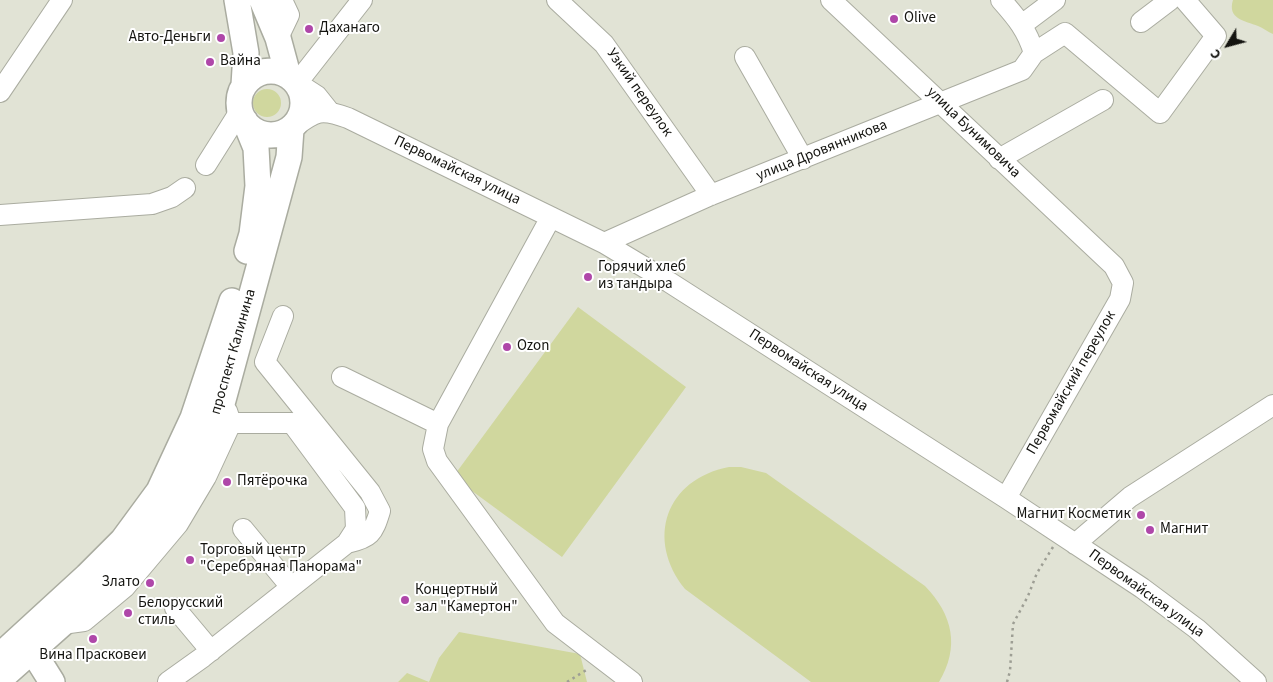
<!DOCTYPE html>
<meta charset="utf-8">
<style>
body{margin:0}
#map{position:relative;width:1273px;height:682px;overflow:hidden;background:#e1e3d5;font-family:"Source Sans 3",sans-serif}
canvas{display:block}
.north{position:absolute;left:1203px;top:20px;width:50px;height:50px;-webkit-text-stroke:4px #fff;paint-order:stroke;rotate:233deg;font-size:14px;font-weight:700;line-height:20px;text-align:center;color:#141410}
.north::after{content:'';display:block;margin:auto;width:18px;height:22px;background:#141410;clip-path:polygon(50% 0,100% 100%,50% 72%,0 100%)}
</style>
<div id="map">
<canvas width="1273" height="682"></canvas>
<div class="north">С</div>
</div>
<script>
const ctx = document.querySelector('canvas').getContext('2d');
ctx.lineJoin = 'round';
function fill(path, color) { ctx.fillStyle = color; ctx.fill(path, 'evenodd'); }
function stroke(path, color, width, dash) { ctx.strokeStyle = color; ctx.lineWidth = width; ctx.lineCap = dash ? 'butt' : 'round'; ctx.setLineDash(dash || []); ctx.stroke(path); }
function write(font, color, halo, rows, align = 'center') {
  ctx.font = font + ' "Source Sans 3",sans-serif'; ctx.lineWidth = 4; ctx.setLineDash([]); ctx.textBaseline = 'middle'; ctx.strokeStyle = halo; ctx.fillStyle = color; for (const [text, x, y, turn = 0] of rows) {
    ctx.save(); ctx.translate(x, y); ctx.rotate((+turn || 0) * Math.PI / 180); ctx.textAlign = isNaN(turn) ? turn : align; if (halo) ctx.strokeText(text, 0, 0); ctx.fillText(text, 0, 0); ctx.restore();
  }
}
fill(new Path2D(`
 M 1233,0 L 1273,0 L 1273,34 C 1268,32 1263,28 1258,26 C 1245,21 1227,19 1233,0 Z
 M253 103a14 14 0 1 1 28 0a14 14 0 1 1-28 0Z
 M 578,307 L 686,387 L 562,557 L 453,477 Z
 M 729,467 L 741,467 L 766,473 L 925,586 C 953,615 960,647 939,682 L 811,682 L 685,589 C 645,539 666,479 729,467 Z
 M 459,632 L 580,654 L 587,682 L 398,682 L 407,673 L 429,682 L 439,658 Z`), '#d0d79e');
const minor = new Path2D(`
 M 557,0 L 604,44 L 711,195
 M 831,0 L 1114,266 L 1123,283 L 1120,299 L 1006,498
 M 1001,0 C 1017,18 1027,30 1034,53
 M 1141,22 L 1170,0
 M 1023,24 L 1055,0
 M 278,38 L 289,15 L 282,0
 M 745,57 L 803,159
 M 0,92 L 62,0
 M 329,111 L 317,96 L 297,83 L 362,0
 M 291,129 C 315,112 318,107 348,118 L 604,243 L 669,282 L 1006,498 L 1142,588 L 1197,629 L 1256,682
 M 999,159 L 1103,100
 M 206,165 L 240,111
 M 0,215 L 152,204 L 172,197 L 185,188
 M 551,217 L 438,424 L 433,449 L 437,461 L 555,623 L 632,682
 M 604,243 L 711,195 L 1022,70 L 1034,53 L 1065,33 L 1160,113 L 1216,36 L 1185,0
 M 283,316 L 265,362 L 370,492 L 380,511 C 373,534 370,538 347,543
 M 342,377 L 438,424
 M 243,529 L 291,587
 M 1075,544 L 1130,497 L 1273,405
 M 175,608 L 211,651
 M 62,624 L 84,621 L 125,587 L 178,524 L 206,477 L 231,423 L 227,411
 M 168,682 L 203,657 L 347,543 L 356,529 L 355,508 L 292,423 L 231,423`);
const major = new Path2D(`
 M 237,0 L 246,53 L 244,85
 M 262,0 L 278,38 L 288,75
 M239 103a32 32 0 1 1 64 0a32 32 0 1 1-64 0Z
 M 245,121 L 256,148 L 258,186 L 252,234 L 247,251
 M 32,650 L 52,682
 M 4,652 L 87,576 L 123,540 L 159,491 L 193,418 L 232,301
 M 0,679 L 62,624 L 142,546 L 169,513 L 194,469 L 223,400 L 289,157 L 291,129`);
stroke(minor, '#aaaca0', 22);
stroke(major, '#aaaca0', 28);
stroke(new Path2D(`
 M 567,682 L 588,669
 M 1007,682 L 1010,671 L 1013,624 L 1028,596 L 1037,573 L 1053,547`), '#9d9e94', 2.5, [2.5, 4]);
stroke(minor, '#fff', 20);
stroke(major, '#fff', 25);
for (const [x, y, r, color] of [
 [894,19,5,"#af47a9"],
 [309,29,5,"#af47a9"],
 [221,38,5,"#af47a9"],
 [210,62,5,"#af47a9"],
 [588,277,5,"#af47a9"],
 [507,347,5,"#af47a9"],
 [227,482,5,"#af47a9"],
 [1141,515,5,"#af47a9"],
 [1150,530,5,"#af47a9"],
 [190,560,5,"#af47a9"],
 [150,583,5,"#af47a9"],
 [405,600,5,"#af47a9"],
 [128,613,5,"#af47a9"],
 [93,639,5,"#af47a9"]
]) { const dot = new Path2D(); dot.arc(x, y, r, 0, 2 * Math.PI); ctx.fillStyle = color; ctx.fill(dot); stroke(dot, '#fff', 2); }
write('15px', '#141410', '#fff', [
 ["Olive",904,19],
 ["Даханаго",319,29],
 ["Авто-Деньги",211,38,"right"],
 ["Вайна",220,62],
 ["Горячий хлеб",598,268],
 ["из тандыра",598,285],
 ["Ozon",517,347],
 ["Пятёрочка",237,482],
 ["Магнит Косметик",1131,515,"right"],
 ["Магнит",1160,530],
 ["Торговый центр",200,551],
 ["\"Серебряная Панорама\"",200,568],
 ["Злато",140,583,"right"],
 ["Концертный",415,591],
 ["зал \"Камертон\"",415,608],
 ["Белорусский",138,604],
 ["стиль",138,621],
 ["Вина Прасковеи",93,656,"center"]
], 'left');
write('15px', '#141410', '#fff', [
 ["Узкий переулок",639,93,55],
 ["улица Бунимовича",973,133,44],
 ["улица Дровянникова",822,151,-22],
 ["Первомайская улица",457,171,26],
 ["проспект Калинина",234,352,-74],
 ["Первомайская улица",808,371,33],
 ["Первомайский переулок",1072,383,-60],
 ["Первомайская улица",1146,594,36]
]);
</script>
